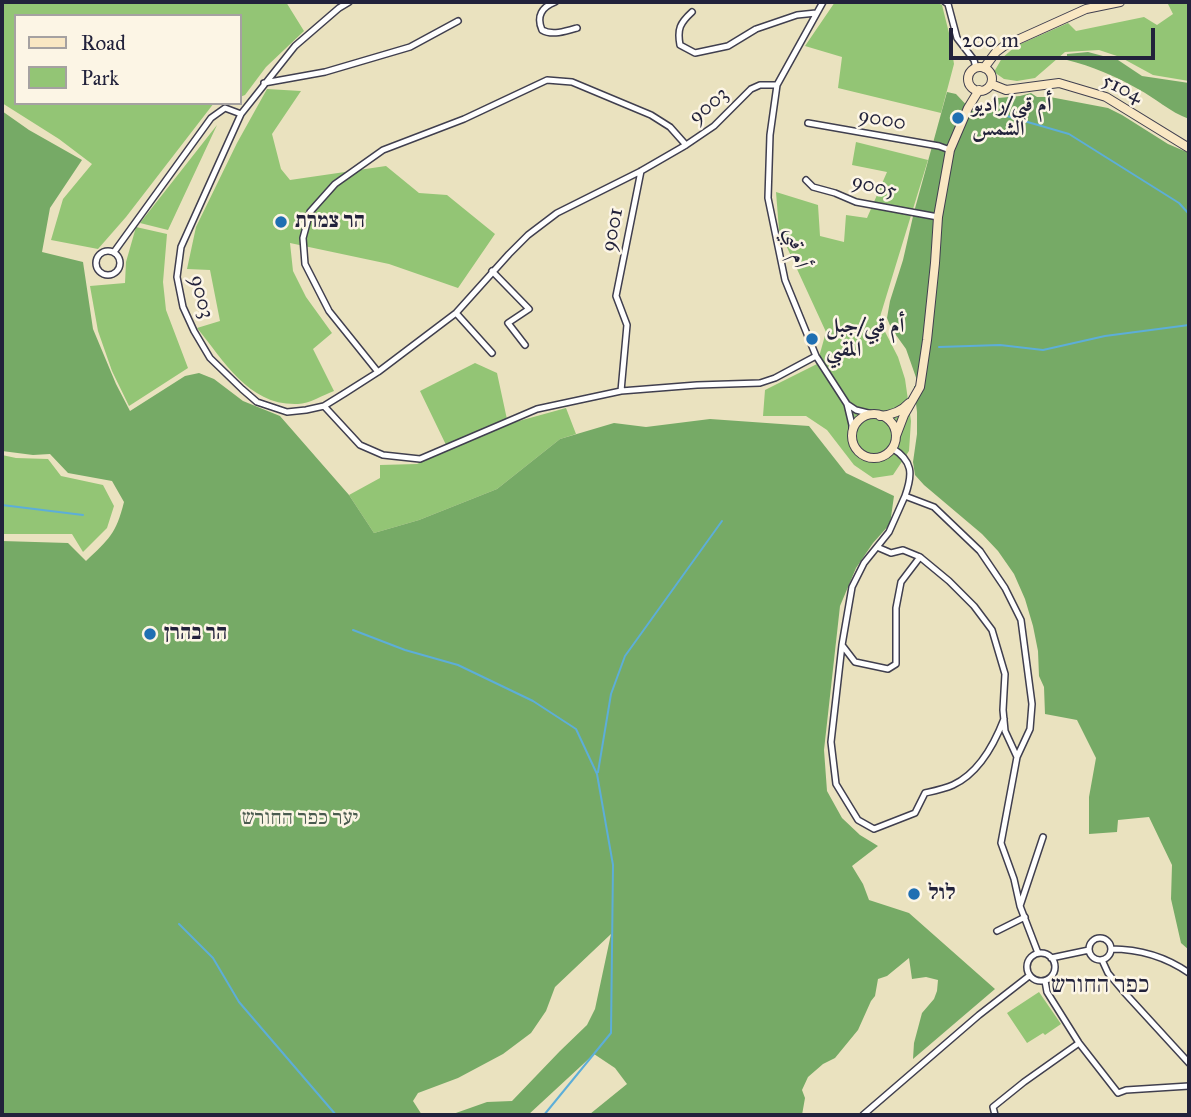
<!DOCTYPE html>
<meta charset="utf-8">
<style>
body{margin:0}
#map{position:relative;width:1191px;height:1117px;overflow:hidden;background:#eae2bf;font-family:"IM FELL Great Primer",serif}
canvas{display:block}
.frame{position:absolute;inset:0;border:4px solid #22223b;pointer-events:none}
.legend{position:absolute;left:14px;top:14px;width:228px;height:91px;box-sizing:border-box;background:#fcf5e5;border:2px solid #a5a1a1;margin:0;padding:9px 12px;list-style:none;font-size:21px;color:#22223b}
.legend li{display:flex;align-items:center;gap:14px;height:35px}
.legend b{width:35px;border:2px solid #a5a1a1}
.scale{position:absolute;left:949px;top:28px;width:206px;height:32px;box-sizing:border-box;border:4px solid #22223b;border-top:0;padding-left:9px;font-size:21px;line-height:24px;white-space:nowrap;color:#22223b;-webkit-text-stroke:5px #fcf5e5;paint-order:stroke}
</style>
<div id="map">
<canvas width="1191" height="1117"></canvas>
<div class="frame"></div>
<ul class="legend">
<li><b style="height:9px;background:#f9e7c3"></b>Road</li>
<li><b style="height:19px;background:#93c575"></b>Park</li>
</ul>
<div class="scale">200 m</div>
</div>
<script>
const ctx = document.querySelector('canvas').getContext('2d');
ctx.lineJoin = 'round';
function fill(path, color) { ctx.fillStyle = color; ctx.fill(path, 'evenodd'); }
function stroke(path, color, width, dash) { ctx.strokeStyle = color; ctx.lineWidth = width; ctx.lineCap = dash ? 'butt' : 'round'; ctx.setLineDash(dash || []); ctx.stroke(path); }
function write(font, color, halo, rows, align = 'center') {
  ctx.font = font + ' "IM FELL Great Primer",Amiri,"Frank Ruhl Libre",serif'; ctx.lineWidth = 5; ctx.setLineDash([]); ctx.textBaseline = 'middle'; ctx.strokeStyle = halo; ctx.fillStyle = color; for (const [text, x, y, turn = 0] of rows) {
    ctx.save(); ctx.translate(x, y); ctx.rotate((+turn || 0) * Math.PI / 180); ctx.textAlign = isNaN(turn) ? turn : align; if (halo) ctx.strokeText(text, 0, 0); ctx.fillText(text, 0, 0); ctx.restore();
  }
}
fill(new Path2D(`
 M 2,2 L 286,2 L 304,31 L 266,67 L 245,95 L 240,97 L 240,16 L 16,16 L 16,103 L 214,103 L 126,217 L 98,249 L 51,240 L 63,199 L 92,164 L 59,139 L 2,103 Z
 M 835,2 L 936,2 L 942,5 L 949,33 L 954,64 L 941,113 L 838,88 L 842,57 L 805,46 Z
 M 1167,2 L 1189,2 L 1189,81 L 1153,75 L 1120,57 L 1099,50 L 1065,52 L 1035,78 L 1017,81 L 1004,79 L 994,72 L 1002,58 L 1016,46 L 1068,23 L 1076,31 L 1144,17 L 1157,25 L 1173,14 Z
 M 267,89 L 301,91 L 272,134 L 281,169 L 290,180 L 386,166 L 419,193 L 447,195 L 495,234 L 458,288 L 389,264 L 290,243 L 293,271 L 306,297 L 332,333 L 313,349 L 334,391 C 323,395 309,404 298,404 C 249,406 225,362 197,328 L 220,321 L 210,270 L 187,269 L 196,227 L 237,143 Z
 M 217,125 L 168,230 L 140,223 Z
 M 856,142 L 928,160 L 879,320 L 898,357 L 905,379 L 911,421 L 909,451 L 893,475 L 873,478 L 854,465 L 827,430 L 806,416 L 763,416 L 765,390 L 817,364 L 826,332 L 779,230 L 776,192 L 818,205 L 820,236 L 844,242 L 846,215 L 867,218 L 887,172 L 852,165 Z
 M 136,227 L 167,234 L 163,282 L 166,310 L 188,368 L 129,406 L 112,371 L 98,331 L 90,286 L 125,283 L 126,262 Z
 M 475,363 L 497,373 L 508,424 L 566,408 L 576,434 L 560,439 L 497,489 L 419,520 L 374,533 L 349,495 L 380,478 L 380,465 L 417,464 L 448,449 L 420,391 Z
 M 2,455 L 16,458 L 48,459 L 61,476 L 103,485 L 114,506 L 107,528 L 83,552 L 72,534 L 2,534 Z
 M 1039,992 L 1061,1024 L 1045,1035 L 1043,1033 L 1027,1043 L 1007,1013 Z`), '#93c575');
fill(new Path2D(`
 M 1088,52 L 1118,60 L 1142,76 L 1189,83 L 1189,119 C 1170,112 1155,98 1138,89 C 1115,76 1092,66 1067,60 L 1067,54 Z
 M 947,92 L 956,94 L 972,111 L 998,98 L 1020,96 L 1031,93 L 1037,97 L 1050,97 L 1108,108 L 1122,115 L 1168,144 L 1189,153 L 1189,950 L 1181,943 L 1171,899 L 1172,865 L 1149,817 L 1118,820 L 1117,832 L 1089,834 L 1089,797 L 1096,758 L 1077,720 L 1045,714 L 1044,687 L 1039,676 L 1038,651 L 1033,626 L 1025,599 L 1014,574 L 998,551 L 982,534 L 924,485 L 915,475 L 913,462 L 917,434 L 917,412 L 914,386 L 919,386 L 906,349 L 891,328 L 887,318 L 890,301 L 903,260 L 914,212 Z
 M 2,111 L 29,130 L 82,160 L 50,208 L 42,252 L 83,262 L 93,329 L 116,384 L 130,411 L 185,376 L 199,373 L 214,379 L 243,401 L 280,416 L 349,495 L 374,533 L 419,520 L 497,489 L 560,439 L 614,423 L 646,427 L 710,419 L 809,426 L 846,473 L 894,496 L 890,524 L 873,543 L 856,568 L 840,606 L 824,750 L 827,791 L 842,818 L 860,835 L 878,846 L 852,866 L 863,884 L 869,900 L 909,913 L 995,989 L 913,1059 L 914,1043 L 922,1013 L 934,999 L 937,991 L 938,980 L 926,977 L 912,979 L 909,958 L 887,976 L 878,979 L 875,996 L 871,1001 L 858,1030 L 835,1058 L 823,1064 L 808,1077 L 802,1090 L 805,1098 L 802,1115 L 590,1114 L 627,1084 L 615,1068 L 594,1054 L 528,1115 L 2,1115 L 2,541 L 68,543 L 86,561 C 109,539 116,534 124,502 L 112,481 L 68,473 L 50,454 L 33,455 L 2,451 ZM 611,934 L 595,1009 L 587,1025 L 560,1051 L 512,1101 L 487,1102 L 453,1114 L 422,1115 L 413,1101 L 418,1093 L 458,1078 L 503,1054 L 531,1033 L 546,1011 L 555,987 Z`), '#76aa66');
stroke(new Path2D(`
 M 1000,114 L 1069,134 L 1179,203 L 1189,214
 M 939,347 L 1000,345 L 1043,350 L 1105,336 L 1189,325
 M 2,505 L 83,515
 M 353,630 L 405,650 L 458,665 L 533,701 L 576,729 L 597,774 L 613,865 L 611,1033 L 544,1115
 M 598,772 L 611,694 L 625,656 L 722,521
 M 179,924 L 213,958 L 239,1002 L 336,1115`), '#5daed8', 2);
const street = new Path2D(`
 M 349,2 L 339,8 L 295,46 L 241,114 L 181,247 L 177,277 L 183,307 L 194,331 L 210,358 L 242,389 L 257,402 L 287,412 L 306,410 L 324,406 L 345,393 L 378,372 L 456,313 L 509,254 L 528,235 L 557,213 L 641,171 L 686,145 L 714,126 L 751,89 L 760,85 L 777,85 L 823,2
 M 555,2 C 542,7 536,16 542,30 C 552,36 567,31 577,28
 M 945,2 L 948,4 L 957,38 L 974,60 L 976,68
 M 692,12 C 680,23 677,29 680,45 L 695,53 L 728,46 L 756,29 L 797,15 L 816,13
 M 264,83 L 325,72 L 410,47 L 458,21
 M 777,85 L 770,135 L 768,198 L 785,280 L 816,356 L 847,404 L 852,425 L 852,434
 M 808,123 L 939,146 L 950,150
 M 806,180 L 813,187 L 835,193 L 856,202 L 938,217
 M96 263a12 12 0 1 1 24 0a12 12 0 1 1-24 0Z
 M 114,252 L 211,118 L 225,108 L 241,114
 M 492,271 L 529,309 L 508,323 L 525,345
 M 456,313 L 492,353
 M 378,372 L 329,311 L 305,264 L 303,238 L 310,212 L 335,184 L 383,150 L 464,119 L 547,80 L 572,82 L 651,115 L 670,127 L 686,145
 M 621,391 L 627,325 L 616,296 L 641,171
 M 847,404 L 856,410 L 872,414
 M 324,406 L 360,445 L 383,455 L 420,459 L 537,409 L 621,391 L 697,385 L 760,383 L 775,378 L 816,356
 M 892,448 C 913,461 913,474 905,496 L 934,507 L 980,551 L 1005,588 L 1021,620 L 1032,704 L 1030,729 L 1017,757 L 1001,843 L 1014,879 L 1020,906
 M 877,547 L 891,553 L 903,550 L 920,557 L 901,582 L 896,608 L 896,664 L 888,669 L 855,662 L 842,645 L 852,587 L 864,563 L 889,532 L 905,496
 M 920,557 L 949,581 L 974,606 L 992,630 L 1005,674 L 1003,710 L 1005,731 L 1017,757
 M 842,645 L 831,742 L 836,784 L 858,820 L 874,829 L 915,813 L 925,793 C 934,791 944,789 953,785 C 979,773 994,745 1004,719
 M 997,931 L 1025,917
 M1089 949a11 11 0 1 1 22 0a11 11 0 1 1-22 0Z
 M 1111,949 C 1139,949 1166,957 1189,973
 M1027 967a14 14 0 1 1 28 0a14 14 0 1 1-28 0Z
 M 1038,953 L 1020,906 L 1043,837
 M 1051,958 L 1089,950
 M 1102,960 L 1108,973 L 1124,992 L 1189,1063
 M 1045,981 L 1047,992 L 1079,1043 L 1118,1093 L 1126,1090 L 1189,1086
 M 863,1115 L 979,1015 L 1029,976
 M 995,1115 L 993,1107 L 1024,1082 L 1079,1043`);
const secondary = new Path2D(`
 M968 79a12 12 0 1 1 24 0a12 12 0 1 1-24 0Z
 M 984,68 L 996,52 L 1004,46 L 1086,9 L 1120,2
 M 991,84 L 1006,90 L 1059,83 L 1106,97 L 1189,148
 M852 436a22 22 0 1 1 44 0a22 22 0 1 1-44 0Z
 M 880,416 C 892,415 901,412 909,403
 M 896,436 L 904,415 L 920,387 L 927,340 L 935,263 L 938,217 L 950,150 L 968,108 L 979,90`);
stroke(street, '#403f4f', 8);
stroke(secondary, '#403f4f', 10);
stroke(street, '#fff', 5);
stroke(secondary, '#f9e7c3', 8);
for (const [x, y, r, color] of [
 [958,118,7,"#1f6fb2"],
 [281,222,7,"#1f6fb2"],
 [812,339,7,"#1f6fb2"],
 [150,634,7,"#1f6fb2"],
 [914,894,7,"#1f6fb2"]
]) { const dot = new Path2D(); dot.arc(x, y, r, 0, 2 * Math.PI); ctx.fillStyle = color; ctx.fill(dot); stroke(dot, '#fcf5e5', 2.5); }
write('21px', '#22223b', '#fcf5e5', [
 ["5104",1122,89,26],
 ["9003",709,106,-41],
 ["9000",882,120,10],
 ["9005",874,187,14],
 ["9001",613,230,-79],
 ["أم قبي",796,248,78],
 ["9003",201,297,75]
]);
write('bold 21px', '#22223b', '#fcf5e5', [
 ["أم قبي/راديو",972,106],
 ["الشمس",972,130],
 ["הר צמרת",295,222],
 ["أم قبي/جبل",826,327],
 ["المقبي",826,351],
 ["הר בהרן",164,634],
 ["לול",928,894]
], 'left');
write('21px', '#4a5b4f', '#fcf5e5', [
 ["יער כפר החורש",300,819]
]);
write('24px', '#22223b', '#fcf5e5', [
 ["כפר החורש",1100,986]
]);
</script>
